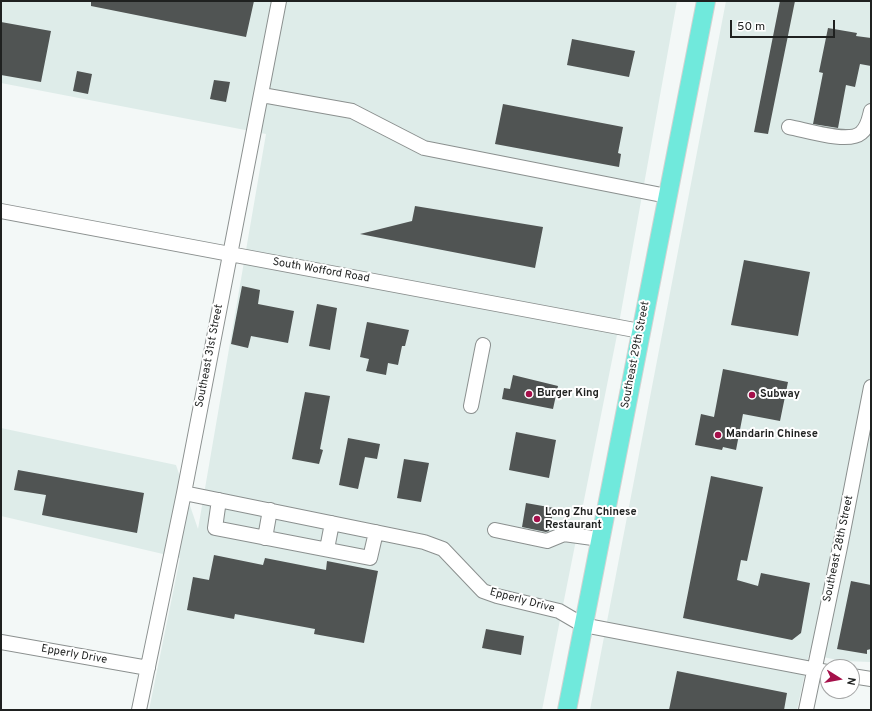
<!DOCTYPE html>
<style>
body{margin:0}
#map{position:relative;width:872px;height:711px;overflow:hidden;background:#f3f8f7;font-family:Overpass,sans-serif}
canvas{display:block}
.frame{position:absolute;inset:0;border:2px solid #1f2120;pointer-events:none}
.north{position:absolute;left:820px;top:659px;width:40px;height:40px;box-sizing:border-box;background:#fff;border:1px solid #a5a6a6;border-radius:50%;rotate:101deg;font-size:11px;font-weight:700;line-height:16px;text-align:center;color:#1f2120}
.north::after{content:'';display:block;margin:auto;width:14px;height:18px;background:#a5104a;clip-path:polygon(50% 0,100% 100%,50% 72%,0 100%)}
.scale{position:absolute;left:730px;top:20px;width:105px;height:18px;box-sizing:border-box;border:2px solid #1f2120;border-top:0;padding-left:5px;font-size:12px;line-height:14px;white-space:nowrap;color:#1f2120;-webkit-text-stroke:3px #fff;paint-order:stroke}
</style>
<div id="map">
<canvas width="872" height="711"></canvas>
<div class="frame"></div>
<div class="north">N</div>
<div class="scale">50 m</div>
</div>
<script>
const ctx = document.querySelector('canvas').getContext('2d');
ctx.lineJoin = 'round';
function fill(path, color) { ctx.fillStyle = color; ctx.fill(path, 'evenodd'); }
function stroke(path, color, width, dash) { ctx.strokeStyle = color; ctx.lineWidth = width; ctx.lineCap = dash ? 'butt' : 'round'; ctx.setLineDash(dash || []); ctx.stroke(path); }
function write(font, color, halo, rows, align = 'center') {
  ctx.font = font + ' Overpass,sans-serif'; ctx.lineWidth = 4; ctx.setLineDash([]); ctx.textBaseline = 'middle'; ctx.strokeStyle = halo; ctx.fillStyle = color; for (const [text, x, y, turn = 0] of rows) {
    ctx.save(); ctx.translate(x, y); ctx.rotate((+turn || 0) * Math.PI / 180); ctx.textAlign = isNaN(turn) ? turn : align; if (halo) ctx.strokeText(text, 0, 0); ctx.fillText(text, 0, 0); ctx.restore();
  }
}
fill(new Path2D(`
 M 1,1 L 677,1 L 616,340 L 542,710 L 149,710 L 180,558 L 1,516 L 1,428 L 176,465 L 198,529 L 266,134 L 1,83 Z
 M 726,1 L 871,1 L 871,662 L 842,661 L 809,654 L 797,710 L 590,710 Z`), '#deece9');
fill(new Path2D(`
 M 91,1 L 254,1 L 246,37 L 91,6 Z
 M 780,1 L 795,1 L 768,134 L 754,132 Z
 M 1,22 L 51,31 L 41,82 L 1,75 Z
 M 828,28 L 857,33 L 856,36 L 871,38 L 871,66 L 860,64 L 855,87 L 846,85 L 838,128 L 813,124 L 823,73 L 819,72 Z
 M 572,39 L 635,51 L 629,77 L 567,65 Z
 M 77,71 L 92,74 L 88,94 L 73,91 Z
 M 214,80 L 230,82 L 226,102 L 210,99 Z
 M 503,104 L 623,127 L 618,153 L 621,154 L 619,167 L 495,144 Z
 M 415,206 L 543,227 L 535,268 L 360,234 L 412,221 Z
 M 744,260 L 810,272 L 798,336 L 731,325 Z
 M 242,286 L 260,290 L 258,304 L 294,311 L 288,343 L 251,336 L 248,348 L 231,344 Z
 M 317,304 L 337,308 L 330,350 L 309,346 Z
 M 367,322 L 409,330 L 405,346 L 402,346 L 398,365 L 388,363 L 386,375 L 366,371 L 369,359 L 360,357 Z
 M 723,369 L 788,382 L 780,421 L 743,414 L 736,450 L 723,447 L 722,450 L 695,445 L 701,414 L 714,417 Z
 M 513,375 L 558,386 L 553,409 L 502,399 L 504,388 L 510,389 Z
 M 305,392 L 330,396 L 320,449 L 323,450 L 319,464 L 292,459 Z
 M 516,432 L 556,440 L 549,478 L 509,470 Z
 M 348,438 L 380,444 L 377,459 L 365,457 L 358,489 L 339,485 Z
 M 404,459 L 429,463 L 421,502 L 397,498 Z
 M 18,470 L 144,493 L 137,533 L 42,515 L 46,495 L 14,490 Z
 M 711,476 L 763,487 L 747,561 L 741,560 L 737,580 L 758,586 L 761,573 L 810,583 L 801,633 L 792,640 L 683,618 Z
 M 526,503 L 554,508 L 549,531 L 546,532 L 522,527 Z
 M 214,555 L 263,565 L 265,558 L 326,570 L 327,561 L 378,571 L 364,643 L 314,634 L 315,629 L 235,614 L 234,619 L 187,610 L 193,577 L 209,580 Z
 M 851,581 L 871,585 L 871,649 L 867,650 L 867,654 L 837,649 Z
 M 486,629 L 524,636 L 521,655 L 482,648 Z
 M 677,671 L 787,693 L 784,710 L 669,710 Z`), '#505453');
const minor = new Path2D(`
 M 262,95 L 352,111 L 424,148 L 667,196
 M 789,127 C 806,130 848,144 861,133 C 868,127 869,119 871,111
 M 1,211 L 640,331
 M 471,406 L 483,345
 M 184,493 L 424,542 L 443,549 L 483,591 L 497,596 L 559,611 L 583,625 L 828,672
 M 219,500 L 215,528 L 370,558 L 376,532
 M 495,530 L 547,541 L 564,534 L 600,539
 M 265,538 L 270,510
 M 327,549 L 332,523
 M 1,642 L 148,668
 M 852,676 L 871,679
 M 139,710 L 184,493 L 279,1
 M 806,710 L 840,547 L 871,387`);
const major = new Path2D(`
 M 567,710 L 706,1`);
stroke(minor, '#8b908f', 16);
stroke(major, '#d2d3d2', 20);
stroke(minor, '#fff', 14);
stroke(major, '#70e9dc', 18);
for (const [x, y, r, color] of [
 [529,394,4,"#a5104a"],
 [752,395,4,"#a5104a"],
 [718,435,4,"#a5104a"],
 [537,519,4,"#a5104a"]
]) { const dot = new Path2D(); dot.arc(x, y, r, 0, 2 * Math.PI); ctx.fillStyle = color; ctx.fill(dot); stroke(dot, '#fff', 1.5); }
write('11px', '#1f2120', '#fff', [
 ["South Wofford Road",321,271,10],
 ["Southeast 29th Street",636,355,-79],
 ["Southeast 31st Street",210,356,-79],
 ["Southeast 28th Street",839,549,-78],
 ["Epperly Drive",522,601,15],
 ["Epperly Drive",74,655,10]
]);
write('bold 11px', '#1f2120', '#fff', [
 ["Burger King",537,394],
 ["Subway",760,395],
 ["Mandarin Chinese",726,435],
 ["Long Zhu Chinese",545,513],
 ["Restaurant",545,526]
], 'left');
</script>
